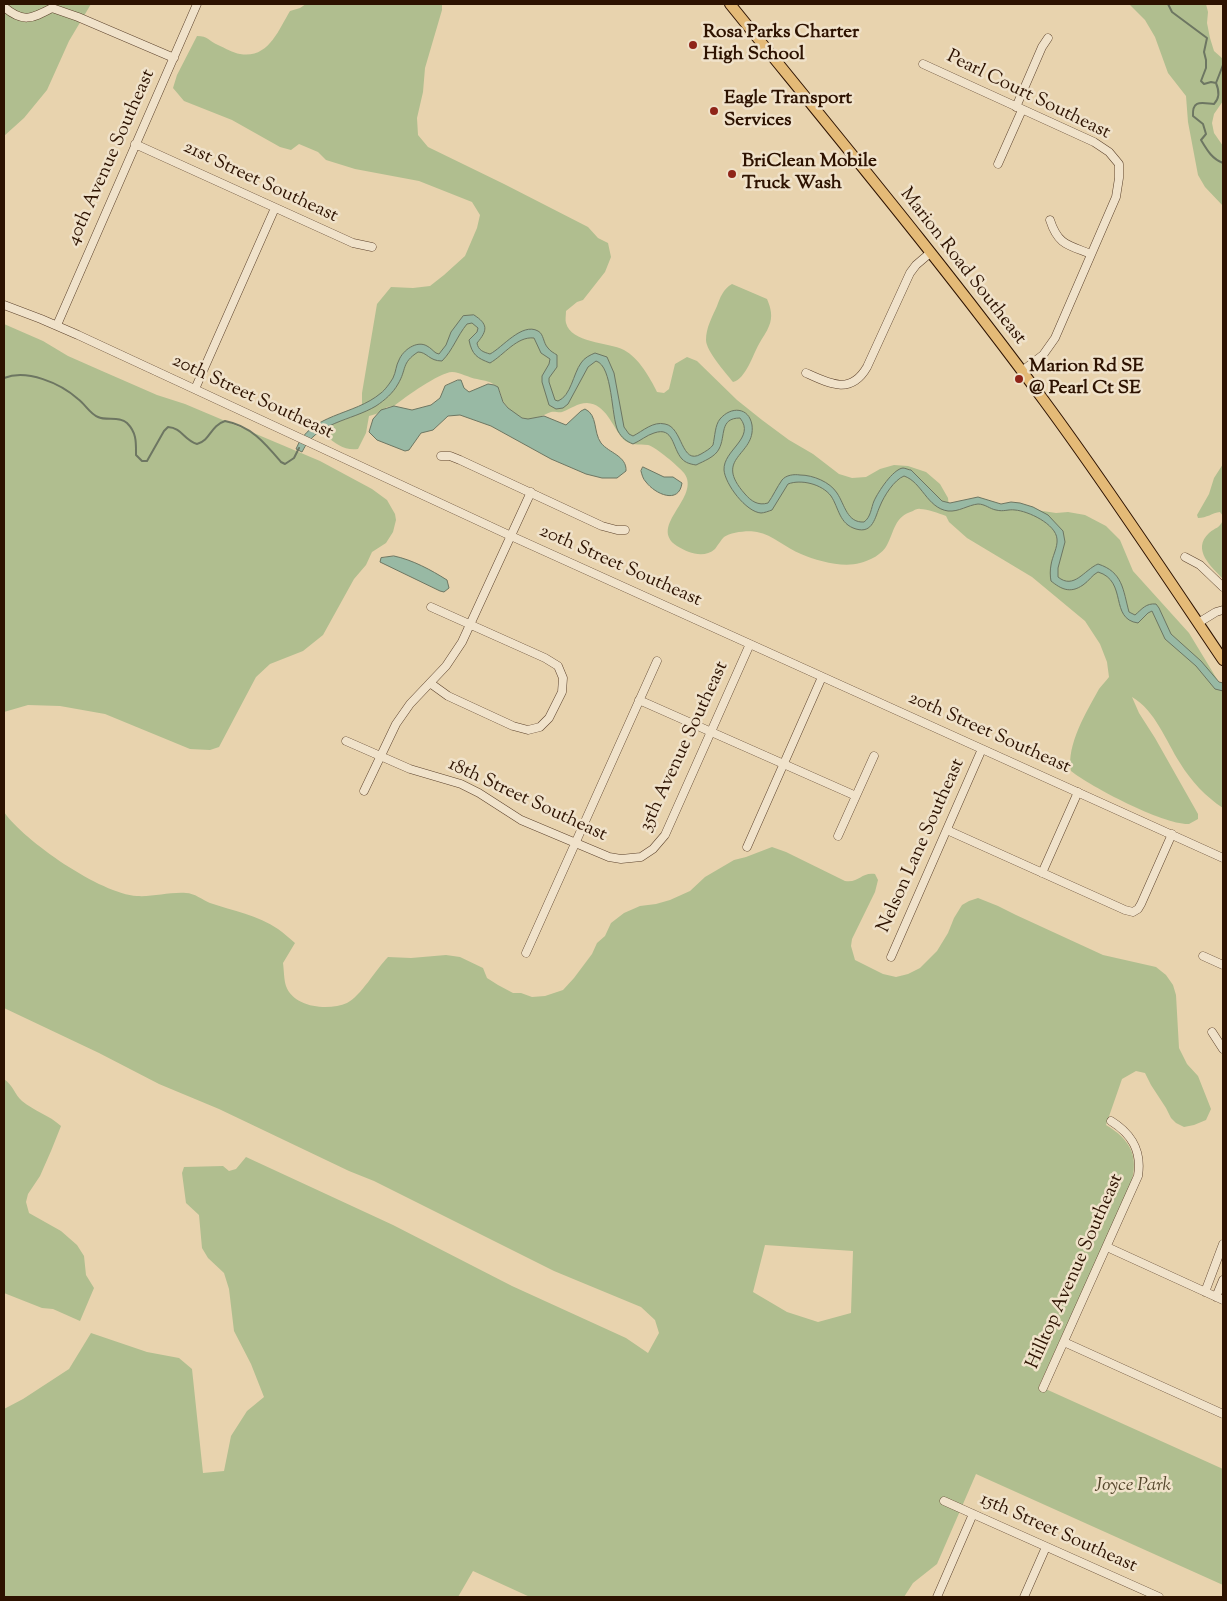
<!DOCTYPE html>
<style>
body{margin:0}
#map{position:relative;width:1227px;height:1601px;overflow:hidden;background:#e8d3ae;font-family:"Sorts Mill Goudy",serif}
canvas{display:block}
.frame{position:absolute;inset:0;border:5px solid #2d1200;pointer-events:none}
</style>
<div id="map">
<canvas width="1227" height="1601"></canvas>
<div class="frame"></div>
</div>
<script>
const ctx = document.querySelector('canvas').getContext('2d');
ctx.lineJoin = 'round';
function fill(path, color) { ctx.fillStyle = color; ctx.fill(path, 'evenodd'); }
function stroke(path, color, width, dash) { ctx.strokeStyle = color; ctx.lineWidth = width; ctx.lineCap = dash ? 'butt' : 'round'; ctx.setLineDash(dash || []); ctx.stroke(path); }
function write(font, color, halo, rows, align = 'center') {
  ctx.font = font + ' "Sorts Mill Goudy",serif'; ctx.lineWidth = 5; ctx.setLineDash([]); ctx.textBaseline = 'middle'; ctx.strokeStyle = halo; ctx.fillStyle = color; for (const [text, x, y, turn = 0] of rows) {
    ctx.save(); ctx.translate(x, y); ctx.rotate((+turn || 0) * Math.PI / 180); ctx.textAlign = isNaN(turn) ? turn : align; if (halo) ctx.strokeText(text, 0, 0); ctx.fillText(text, 0, 0); ctx.restore();
  }
}
fill(new Path2D(`
 M 4,4 L 91,4 L 69,41 L 47,90 L 24,118 L 4,136 Z
 M 306,4 L 442,4 L 442,10 L 425,68 L 423,92 L 417,118 L 418,135 L 428,147 L 504,184 L 588,227 L 598,238 L 608,243 L 611,257 L 605,272 L 583,300 L 577,302 L 566,311 C 566,315 565,320 566,323 C 571,343 608,342 624,350 C 639,358 650,378 657,392 L 664,393 L 669,389 L 675,364 L 687,357 L 697,361 L 737,400 L 762,420 L 789,440 L 813,454 L 839,474 L 852,478 L 866,477 L 880,469 L 894,465 L 908,466 L 926,472 L 940,484 L 948,498 L 949,508 L 983,502 L 1056,513 L 1068,512 L 1085,515 L 1106,526 L 1120,540 L 1133,571 L 1189,633 L 1223,689 L 1223,808 C 1206,797 1191,781 1180,763 C 1166,741 1155,710 1132,697 L 1139,713 L 1155,738 L 1198,814 L 1198,819 L 1189,824 C 1164,825 1091,787 1071,771 C 1066,745 1087,711 1099,689 C 1102,685 1106,681 1109,677 L 1107,662 L 1100,644 L 1085,621 L 1032,577 L 967,538 L 949,522 L 946,516 C 938,513 928,509 920,509 C 919,508 914,510 913,511 C 894,517 895,530 887,545 C 883,554 869,561 860,563 C 843,568 817,561 801,554 C 786,548 773,535 757,532 C 749,530 731,532 724,537 C 721,540 718,545 715,549 C 704,559 688,553 677,546 C 647,526 702,497 684,473 C 678,466 656,447 648,445 C 639,444 630,446 623,439 C 612,426 606,404 587,403 C 577,403 571,409 562,412 C 559,413 555,411 551,412 C 543,415 536,420 526,419 C 517,418 508,409 503,401 C 501,397 501,391 497,387 C 491,381 485,381 477,379 C 469,378 460,372 452,372 C 440,372 404,398 394,406 L 387,407 L 376,414 L 369,416 L 366,433 L 358,449 C 345,451 336,444 326,436 L 331,425 L 365,411 L 362,405 L 362,393 L 377,304 L 391,287 L 413,288 L 430,286 L 444,275 L 465,256 L 477,228 L 480,215 L 472,202 L 419,181 L 355,169 L 326,160 L 318,152 L 299,144 L 291,150 L 280,147 L 232,120 L 184,101 L 173,88 L 177,75 L 197,36 C 208,36 209,41 218,45 C 225,48 233,53 240,54 C 268,59 278,31 290,11 L 300,8 Z
 M 1129,4 L 1206,4 L 1208,12 L 1207,23 L 1210,38 L 1214,51 L 1223,59 L 1223,101 L 1214,114 L 1212,123 L 1214,133 L 1223,146 L 1223,206 L 1205,187 L 1198,175 L 1188,122 L 1186,96 L 1168,73 L 1155,37 L 1145,20 Z
 M 732,284 L 767,299 C 771,308 773,317 769,326 C 767,332 762,338 759,344 C 753,354 746,379 733,382 C 726,373 706,351 706,340 C 706,328 712,317 717,306 C 720,298 723,289 732,284 Z
 M 4,324 L 43,341 L 68,356 L 102,371 L 157,395 L 185,404 L 320,461 L 372,489 L 387,500 L 395,514 L 396,520 L 393,532 L 386,543 L 372,552 L 366,565 L 354,579 L 323,635 L 303,651 L 270,664 L 256,677 L 219,747 L 210,750 L 190,749 L 105,714 L 60,706 L 28,705 L 4,712 Z
 M 1223,464 L 1222,497 L 1223,516 L 1220,512 C 1212,513 1207,518 1198,518 L 1197,515 L 1209,494 L 1214,478 Z
 M 1223,520 L 1223,579 C 1212,567 1191,550 1209,533 C 1216,527 1219,529 1223,520 Z
 M 4,812 C 24,841 101,894 137,896 C 153,897 169,892 186,893 C 194,893 203,900 210,903 C 233,911 258,915 278,929 C 284,933 289,938 295,943 L 283,963 C 284,971 284,980 286,986 C 294,1008 329,1011 347,1003 C 360,997 377,968 388,957 L 411,958 L 446,955 L 460,957 L 483,968 L 487,978 L 498,985 L 513,993 L 521,993 L 532,997 L 545,996 L 563,990 L 574,978 L 592,954 L 597,943 L 605,936 L 611,923 L 624,913 L 640,906 L 656,904 L 670,900 L 690,891 L 705,877 L 734,860 L 746,857 L 772,847 L 786,852 L 845,881 C 860,883 861,872 875,874 L 878,880 L 875,892 L 852,939 L 851,946 L 855,960 L 883,974 L 896,977 L 908,974 L 920,968 L 937,951 L 948,933 L 954,918 L 962,905 L 969,901 L 978,898 L 998,906 L 1016,915 L 1103,955 L 1156,967 L 1166,975 L 1173,985 L 1176,995 L 1179,1048 L 1187,1064 L 1198,1076 L 1211,1109 L 1206,1120 L 1194,1125 L 1184,1127 L 1176,1123 L 1171,1118 L 1166,1108 L 1151,1085 L 1145,1073 L 1136,1071 L 1122,1079 L 1106,1125 C 1131,1140 1139,1156 1131,1184 L 1039,1386 L 1223,1469 L 1223,1585 L 976,1474 L 937,1564 L 913,1583 L 904,1597 L 530,1597 L 473,1571 L 458,1597 L 4,1597 L 4,1409 L 23,1399 L 69,1369 L 91,1333 L 147,1352 L 179,1358 L 192,1369 L 203,1473 L 224,1471 L 231,1436 L 247,1411 L 264,1397 L 251,1364 L 234,1331 L 229,1289 L 224,1273 L 208,1258 L 202,1248 L 199,1215 L 186,1203 L 182,1173 L 184,1167 L 223,1166 L 229,1171 L 236,1169 L 246,1157 L 393,1225 L 512,1286 L 626,1338 L 648,1353 L 659,1333 L 655,1320 L 641,1307 L 554,1271 L 374,1181 L 349,1171 L 219,1109 L 159,1084 L 99,1053 L 4,1008 ZM 765,1245 L 853,1251 L 851,1313 L 818,1322 L 787,1312 L 753,1292 Z
 M 4,1079 C 13,1085 15,1095 22,1101 C 34,1111 49,1115 61,1126 L 51,1151 L 40,1176 L 28,1194 L 26,1202 L 29,1213 L 61,1231 L 77,1245 L 84,1256 L 86,1275 L 94,1288 L 80,1321 L 53,1309 L 42,1308 L 4,1293 Z`), '#b0be8f');
const water = new Path2D(`
 M 474,315 C 488,324 488,330 477,343 C 478,350 483,352 490,354 C 502,348 522,322 538,331 C 544,334 543,343 548,348 C 550,351 554,353 557,355 L 557,367 L 549,378 L 549,382 L 555,400 L 558,401 C 571,396 573,374 581,363 C 584,358 590,355 595,353 L 607,357 L 614,373 L 624,427 L 629,434 L 633,436 C 643,431 653,421 665,424 C 683,427 681,466 701,454 C 706,451 710,449 713,445 C 715,436 715,425 720,419 C 731,406 749,407 752,425 C 756,456 712,457 745,494 C 751,501 758,506 768,503 C 773,496 777,487 782,480 C 786,475 794,474 800,475 C 813,475 830,482 837,493 C 845,505 847,523 864,522 C 871,517 871,508 874,501 C 878,492 893,469 903,468 C 905,468 909,470 911,470 L 942,501 L 950,503 L 978,497 L 1001,504 L 1011,502 L 1020,503 L 1033,507 L 1048,515 L 1063,531 L 1065,542 L 1058,568 L 1058,577 C 1074,590 1084,570 1098,564 C 1123,572 1123,590 1129,612 L 1135,615 C 1142,609 1146,603 1156,604 L 1159,608 L 1171,634 L 1201,661 L 1219,682 L 1223,683 L 1223,691 L 1215,689 L 1196,666 L 1165,639 L 1152,611 L 1148,613 L 1138,623 C 1109,619 1128,581 1098,572 C 1092,575 1089,581 1083,585 C 1070,594 1061,589 1051,581 C 1050,576 1050,570 1051,565 C 1052,557 1058,547 1057,539 C 1056,524 1028,511 1015,510 C 1008,509 1004,512 996,510 C 990,509 985,504 978,504 C 968,505 959,512 948,511 C 927,508 922,482 904,476 C 894,480 884,496 880,506 C 875,517 873,534 856,529 C 839,524 839,508 831,496 C 822,484 801,479 788,484 L 772,510 C 769,511 764,513 761,513 C 746,512 725,484 724,470 C 723,450 756,438 740,418 C 719,418 726,436 719,449 C 715,457 704,461 696,465 C 690,464 686,463 682,459 C 672,448 674,426 654,433 C 647,435 640,441 633,444 C 626,441 622,438 618,431 C 611,417 613,366 596,361 L 588,367 L 568,404 L 563,408 L 556,409 L 549,405 L 542,382 L 542,376 L 549,364 L 550,359 L 541,353 L 534,338 C 517,336 504,355 490,363 C 477,358 472,355 469,340 L 477,332 L 478,328 L 472,323 L 467,324 C 457,336 453,350 442,361 C 429,361 427,352 418,352 C 401,363 407,369 398,384 C 393,393 385,400 376,406 C 351,421 316,422 302,452 L 296,449 C 310,413 354,416 381,393 C 385,390 390,383 393,378 C 396,372 396,365 399,360 C 403,350 417,340 427,346 C 431,348 433,351 436,353 L 439,354 L 446,345 L 451,332 L 463,316 Z
 M 458,380 L 461,380 L 464,388 L 469,392 L 488,384 L 494,385 L 498,387 L 503,402 L 508,408 L 522,418 L 528,419 L 544,416 L 566,425 L 581,411 L 585,409 C 598,415 593,432 601,443 C 609,453 627,456 626,471 L 617,478 L 602,478 L 586,474 L 551,459 L 491,426 L 460,415 L 448,416 L 433,430 L 421,433 L 409,450 L 405,451 L 377,440 L 369,432 L 373,419 L 381,410 L 394,406 L 412,410 L 431,405 L 440,398 L 445,386 Z
 M 643,467 L 664,477 L 673,477 L 682,483 C 679,505 655,494 646,482 C 643,479 642,475 641,471 Z
 M 394,556 C 413,560 431,570 447,580 L 449,588 L 444,592 L 440,591 L 380,562 L 381,558 Z`);
fill(water, '#98b9a4');
stroke(water, '#6d7662', 1);
stroke(new Path2D(`
 M 1168,4 L 1172,12 L 1207,38 L 1204,52 L 1206,60 L 1206,68 L 1201,81 L 1204,84 L 1211,82 L 1216,83
 M 1216,83 C 1219,90 1220,98 1214,104 C 1202,103 1192,99 1193,116 L 1203,124 L 1206,134 L 1201,140 C 1207,150 1212,159 1223,163
 M 1216,83 L 1223,65
 M 4,378 C 27,369 60,383 78,399 C 85,404 90,414 98,417 C 106,421 120,416 127,423 C 137,433 136,443 136,455 L 142,461 L 147,461 L 164,431 L 168,427 C 182,428 184,440 197,444 C 211,440 210,426 225,421 C 251,426 265,443 281,462 L 285,464 L 294,458 L 299,448`), '#6d7662', 2);
const minor = new Path2D(`
 M 4,7 C 23,23 31,19 52,8 L 78,17 L 174,58
 M 923,64 L 1094,142 L 1109,152 L 1119,164 L 1119,178 L 1116,197 L 1055,338 L 1043,355 L 1022,371
 M 1016,107 L 1042,47 L 1048,38
 M 135,144 L 353,243 L 372,247
 M 998,164 L 1022,110
 M 1050,220 C 1058,245 1068,245 1091,254
 M 4,305 L 41,319 L 78,335 L 511,536 L 1223,858
 M 57,325 L 197,4
 M 806,373 C 830,384 851,395 867,367 L 910,273 L 916,265 L 930,253
 M 195,389 L 275,208
 M 441,456 L 450,456 L 460,460 L 602,526 L 617,530 L 625,530
 M 1185,557 L 1200,565 L 1223,587
 M 1198,623 L 1216,612 L 1223,610
 M 430,683 L 448,696 L 513,726 L 528,730 L 540,727 L 549,718 L 562,692 L 563,678 L 558,666 L 545,658 L 431,607
 M 639,700 L 856,796
 M 346,741 L 410,769 L 461,784 L 479,793 L 521,820 L 609,857 L 621,859 L 641,857 L 653,849 L 665,835 L 750,644
 M 364,791 L 396,724 L 410,704 L 446,666 L 462,642 L 531,492
 M 947,830 L 1125,910 L 1133,912 L 1138,909 L 1141,904 L 1172,834
 M 838,836 L 874,756
 M 747,847 L 822,677
 M 1042,873 L 1078,792
 M 526,953 L 657,661
 M 1203,956 L 1223,965
 M 891,957 L 982,749
 M 1212,1032 L 1223,1049
 M 1107,1247 L 1223,1300
 M 1205,1292 L 1223,1244
 M 1216,1297 L 1223,1280
 M 1064,1342 L 1223,1414
 M 1043,1388 L 1138,1176 C 1142,1151 1132,1134 1111,1121
 M 944,1501 L 1159,1597
 M 937,1597 L 973,1514
 M 1024,1597 L 1046,1547`);
const major = new Path2D(`
 M 730,4 C 836,135 945,266 1045,402 C 1107,486 1165,574 1223,660`);
stroke(minor, '#5c422c', 9);
stroke(major, '#2d1200', 12);
stroke(minor, '#f0e2ca', 8);
stroke(major, '#e4ba77', 10);
for (const [x, y, r, color] of [
 [693,45,5,"#8f2418"],
 [714,111,5,"#8f2418"],
 [732,174,5,"#8f2418"],
 [1019,379,5,"#8f2418"]
]) { const dot = new Path2D(); dot.arc(x, y, r, 0, 2 * Math.PI); ctx.fillStyle = color; ctx.fill(dot); stroke(dot, '#f0e2ca', 2); }
write('bold 19px', '#2d1200', '#f0e2ca', [
 ["Rosa Parks Charter",703,34],
 ["High School",703,56],
 ["Eagle Transport",724,100],
 ["Services",724,122],
 ["BriClean Mobile",742,163],
 ["Truck Wash",742,185],
 ["Marion Rd SE",1029,368],
 ["@ Pearl Ct SE",1029,390]
], 'left');
write('19px', '#2d1200', '#f0e2ca', [
 ["Pearl Court Southeast",1028,96,26],
 ["40th Avenue Southeast",112,158,-66],
 ["21st Street Southeast",260,183,25],
 ["Marion Road Southeast",962,267,52],
 ["20th Street Southeast",252,398,25],
 ["20th Street Southeast",620,567,24],
 ["20th Street Southeast",989,734,24],
 ["35th Avenue Southeast",685,747,-65],
 ["18th Street Southeast",527,801,25],
 ["Nelson Lane Southeast",922,846,-66],
 ["Hilltop Avenue Southeast",1076,1272,-66],
 ["15th Street Southeast",1058,1534,24]
]);
write('italic 19px', '#54462b', '#f0e2ca', [
 ["Joyce Park",1133,1487]
]);
</script>
